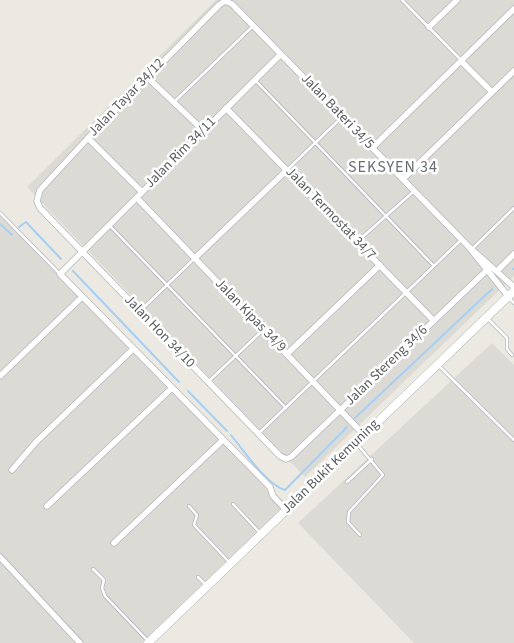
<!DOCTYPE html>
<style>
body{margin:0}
canvas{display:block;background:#ebe9e1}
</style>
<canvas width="514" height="643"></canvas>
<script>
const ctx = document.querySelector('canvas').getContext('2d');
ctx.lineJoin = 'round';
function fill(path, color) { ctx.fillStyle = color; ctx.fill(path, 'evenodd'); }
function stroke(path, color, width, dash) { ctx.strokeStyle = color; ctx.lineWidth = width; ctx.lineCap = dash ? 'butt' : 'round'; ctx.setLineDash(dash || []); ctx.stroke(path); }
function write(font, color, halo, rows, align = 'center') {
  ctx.font = font + ' "Source Sans 3",sans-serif'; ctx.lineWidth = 5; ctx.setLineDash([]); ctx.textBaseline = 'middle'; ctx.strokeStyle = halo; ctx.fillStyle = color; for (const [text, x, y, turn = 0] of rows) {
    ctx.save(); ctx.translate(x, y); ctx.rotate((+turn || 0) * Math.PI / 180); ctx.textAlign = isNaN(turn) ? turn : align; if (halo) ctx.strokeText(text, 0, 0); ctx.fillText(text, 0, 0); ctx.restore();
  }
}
fill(new Path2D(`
 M 216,0 L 514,0 L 514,276 L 305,477 L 27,187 Z
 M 0,215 L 267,488 L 271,498 L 282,509 L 142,643 L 0,643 Z
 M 492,343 L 514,365 L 514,643 L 414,643 L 298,523 Z`), '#dcdad5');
stroke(new Path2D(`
 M 0,224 L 12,235
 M 19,227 L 26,222 L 61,259
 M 513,269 L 514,269
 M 73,271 L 179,382
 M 188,391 L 227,431
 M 355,418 L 492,289
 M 231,435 C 243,450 267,485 285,490 L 347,427`), '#a5d0f6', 2);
const service = new Path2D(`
 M 402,0 L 460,59
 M 256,81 L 434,266
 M 175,101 L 252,27
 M 287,170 L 341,118
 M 0,213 L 59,273
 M 110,226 L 286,408
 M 358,241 L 414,191
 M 472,249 L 514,208
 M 509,298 L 514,303
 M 141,310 L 195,258
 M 487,318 L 507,338 L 507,349 L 512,355
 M 439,366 L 514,440
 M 209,381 L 263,330
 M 259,433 L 461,240
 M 357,444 L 383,475 L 349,512 L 348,522 L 360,535
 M 347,482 L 372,459
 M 233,504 L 261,534
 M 189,506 L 197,515 L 194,525 L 229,562
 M 93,569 L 104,580 L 102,588 L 105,596 L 148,641
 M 198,577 L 206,585`);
const minor = new Path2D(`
 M 429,27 L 457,0
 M 281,54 L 60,274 L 270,487 L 273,496 L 286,510
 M 461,61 L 492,92
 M 147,77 L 204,131
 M 226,108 L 434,321
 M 88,138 L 142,192
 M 372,148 L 514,9
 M 403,179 L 514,71
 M 137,198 L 364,435
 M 468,246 L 514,287
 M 195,258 L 287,170
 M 498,270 L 514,254
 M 486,271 L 291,457 L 286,459 L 280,456 L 40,208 L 37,201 L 40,190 L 88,138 L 219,5 L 225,1 L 232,4 L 468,246 L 508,296
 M 287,354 L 380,265
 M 0,376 L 82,297
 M 12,470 L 36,442 L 133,349
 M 47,506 L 172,388
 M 114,543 L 223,440
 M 0,557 L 80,643`);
const secondary = new Path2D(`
 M 148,643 L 514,291`);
stroke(service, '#b3b6ba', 4);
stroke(minor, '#b3b6ba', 7);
stroke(secondary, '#b2b5ba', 9);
stroke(service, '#fff', 2.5);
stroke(minor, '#fff', 5.5);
stroke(secondary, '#fff', 8);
write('14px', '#595c60', '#fff', [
 ["Jalan Tayar 34/12",127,98,-46],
 ["Jalan Bateri 34/5",337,112,46],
 ["Jalan Rim 34/11",181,153,-45],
 ["Jalan Termostat 34/7",330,214,46],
 ["Jalan Kipas 34/9",250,316,46],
 ["Jalan Hon 34/10",159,332,46],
 ["Jalan Stereng 34/6",387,366,-44],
 ["Jalan Bukit Kemuning",331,467,-44]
]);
ctx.letterSpacing = '1px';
write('16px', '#6a6e72', '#fff', [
 ["SEKSYEN 34",393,168]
]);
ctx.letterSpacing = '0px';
</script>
